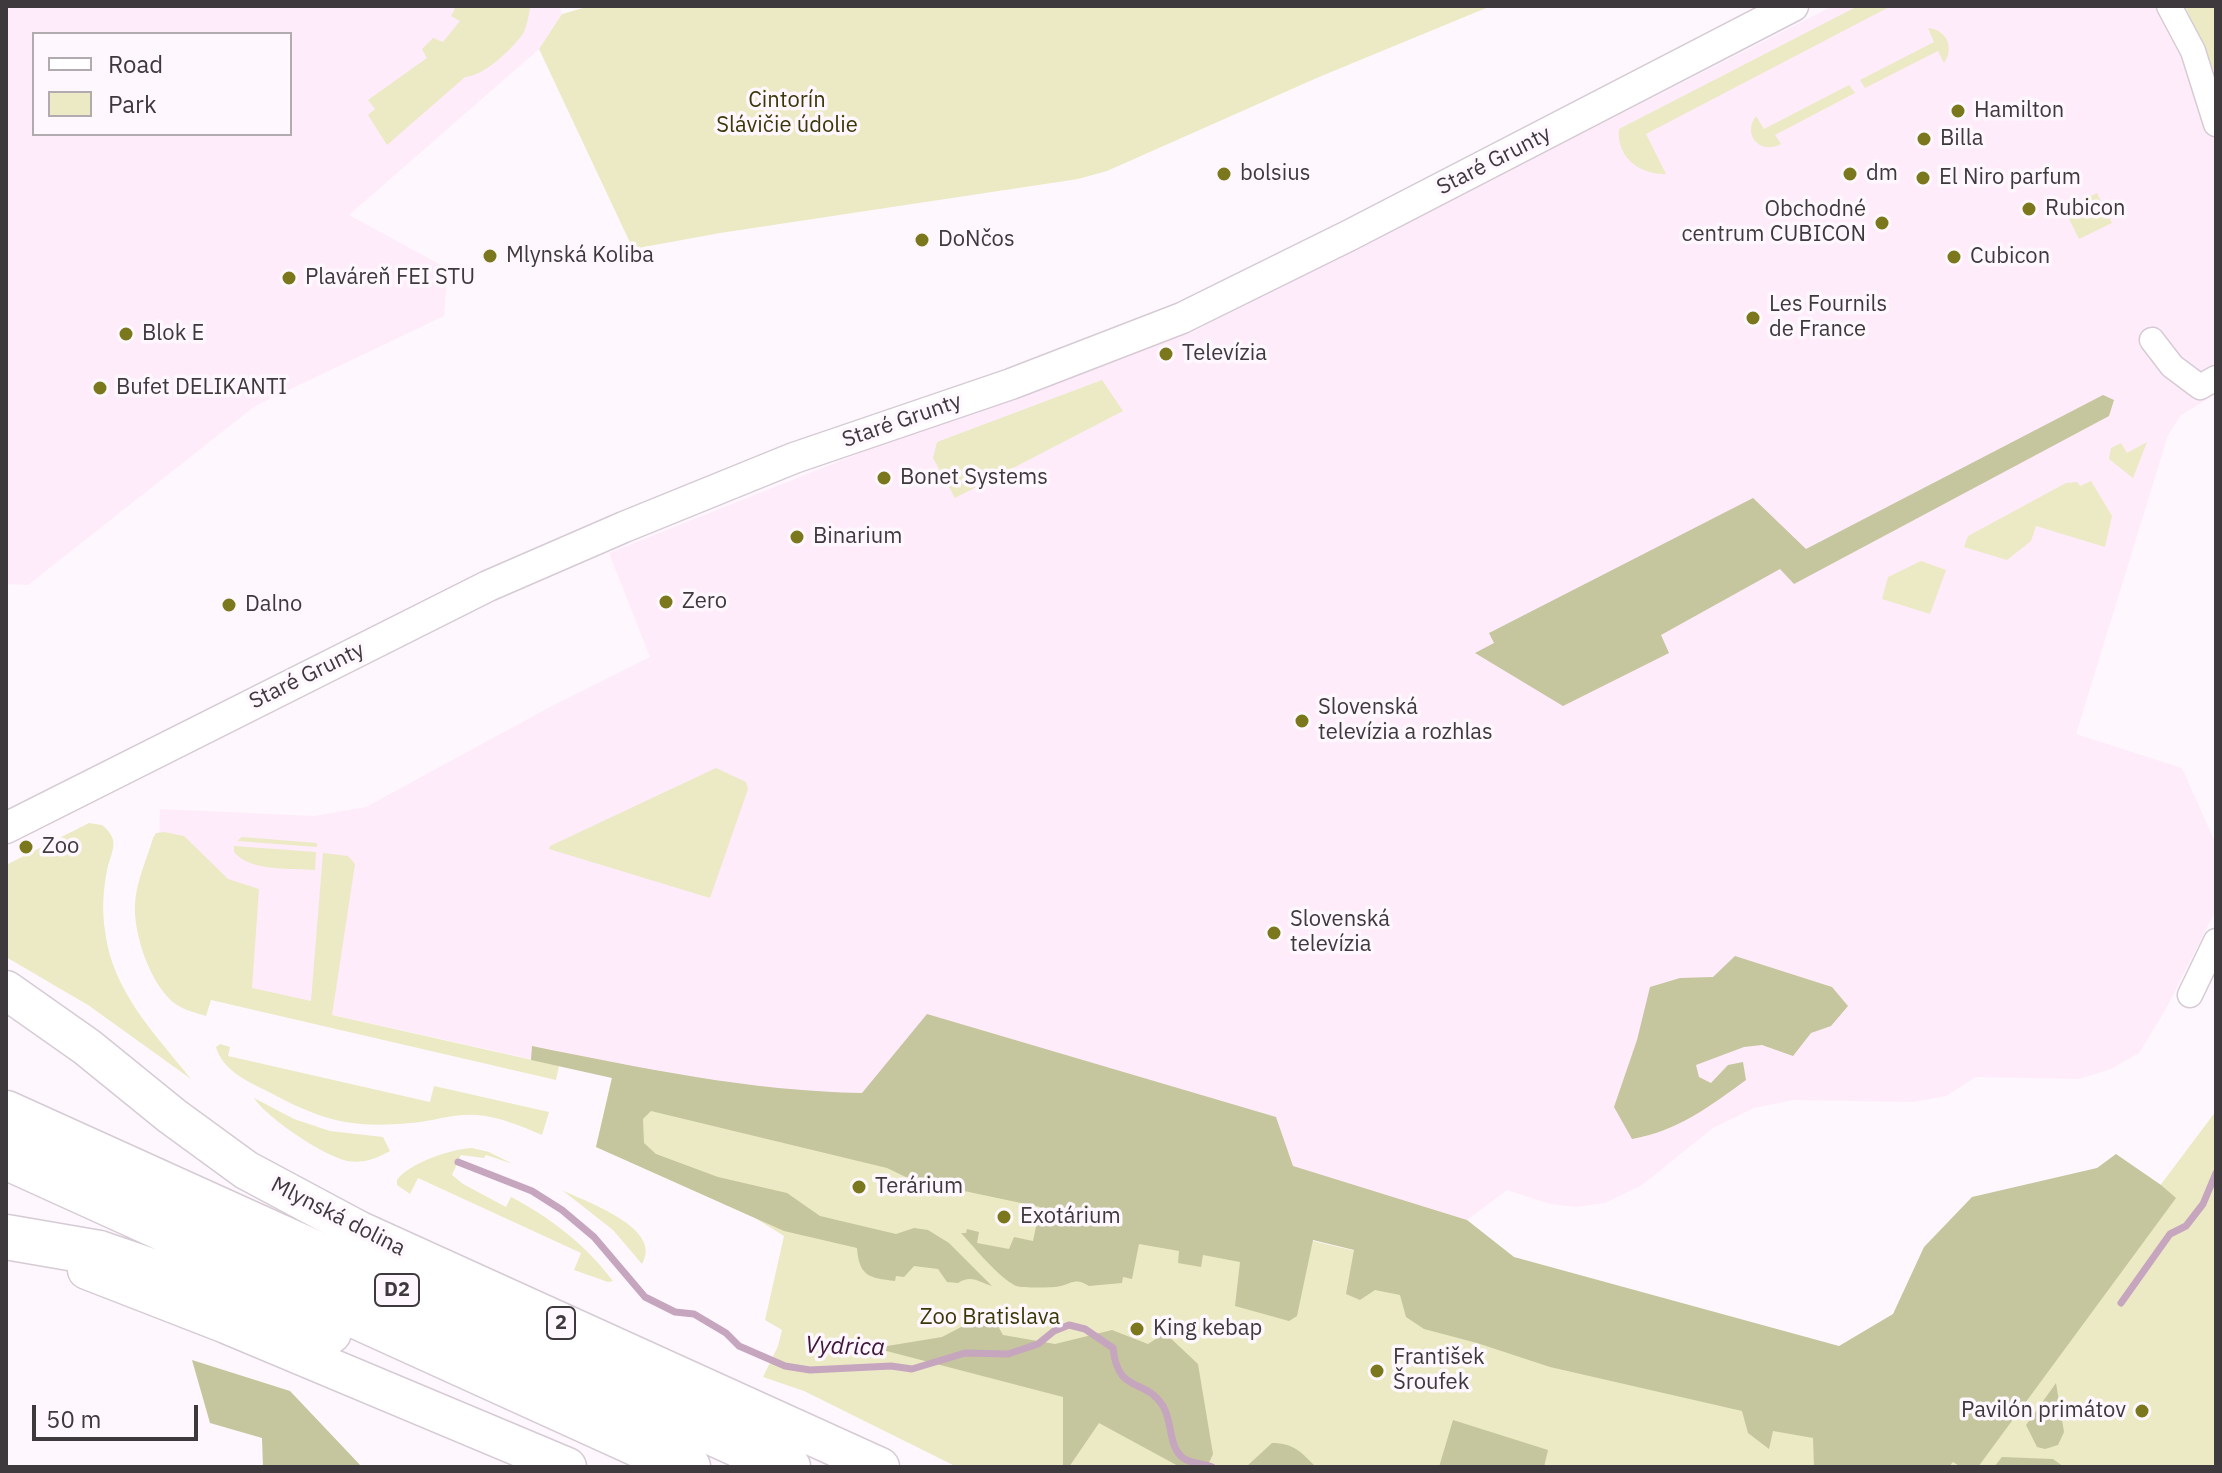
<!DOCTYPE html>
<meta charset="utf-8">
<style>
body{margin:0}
#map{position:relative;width:2222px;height:1473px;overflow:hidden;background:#fef7fd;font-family:"IBM Plex Sans",sans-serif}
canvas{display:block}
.frame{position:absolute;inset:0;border:8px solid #3e393d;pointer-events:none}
.legend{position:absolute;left:32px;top:32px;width:260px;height:104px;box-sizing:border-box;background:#fef7fd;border:2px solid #b1abb0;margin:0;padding:10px 14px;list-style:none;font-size:24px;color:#3e393d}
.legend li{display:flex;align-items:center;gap:16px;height:40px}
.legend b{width:40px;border:2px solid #b1abb0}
.scale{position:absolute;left:32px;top:1405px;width:166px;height:36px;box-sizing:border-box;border:4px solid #3e393d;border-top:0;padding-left:10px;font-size:24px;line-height:28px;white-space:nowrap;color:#3e393d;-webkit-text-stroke:6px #fef7fd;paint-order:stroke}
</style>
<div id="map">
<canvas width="2222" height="1473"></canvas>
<div class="frame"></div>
<ul class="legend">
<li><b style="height:10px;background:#fff"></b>Road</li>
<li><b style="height:22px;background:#ebeac4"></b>Park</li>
</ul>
<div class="scale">50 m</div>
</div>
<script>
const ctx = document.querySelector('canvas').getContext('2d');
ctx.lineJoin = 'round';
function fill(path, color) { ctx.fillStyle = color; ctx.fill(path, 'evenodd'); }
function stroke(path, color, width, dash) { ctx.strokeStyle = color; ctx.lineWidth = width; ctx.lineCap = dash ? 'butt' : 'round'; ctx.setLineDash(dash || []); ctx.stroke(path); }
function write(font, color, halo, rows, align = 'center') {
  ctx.font = font + ' "IBM Plex Sans",sans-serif'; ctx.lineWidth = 7; ctx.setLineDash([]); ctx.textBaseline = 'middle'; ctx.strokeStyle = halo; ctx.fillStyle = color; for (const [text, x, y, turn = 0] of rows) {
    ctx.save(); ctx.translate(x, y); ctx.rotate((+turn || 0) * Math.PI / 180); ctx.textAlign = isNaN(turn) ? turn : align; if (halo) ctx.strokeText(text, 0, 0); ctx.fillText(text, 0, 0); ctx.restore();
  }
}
fill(new Path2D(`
 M 6,6 L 559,6 L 562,14 L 539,49 L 349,215 L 448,269 L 444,316 L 255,406 L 28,585 L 6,584 ZM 34,34 L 290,34 L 290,134 L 34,134 Z
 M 1833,6 L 2157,6 L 2177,37 L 2216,146 L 2216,394 L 2181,415 L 2168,435 L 2076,734 L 2182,768 L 2216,844 L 2216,910 L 2166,1009 L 2139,1053 L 2111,1069 L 2079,1079 L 1976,1077 L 1946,1096 L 1913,1102 L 1793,1100 L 1754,1108 L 1713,1128 L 1642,1185 L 1605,1203 L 1576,1207 L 1550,1204 L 1507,1190 L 1467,1220 L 1313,1240 L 612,1077 L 211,988 L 159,836 L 160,809 L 314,816 L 366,807 L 550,707 L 650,657 L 609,553 L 915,431 L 1194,331 Z`), '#ffecfa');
fill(new Path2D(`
 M 450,6 L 529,6 L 530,9 C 528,17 527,28 522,35 C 511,50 484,76 465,77 L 387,145 L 368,115 L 375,109 L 368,100 L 427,58 L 422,49 L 433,38 L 443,42 L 460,21 L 451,16 L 455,9 Z
 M 590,6 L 1491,6 L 1319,77 L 1107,171 L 1078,179 L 720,233 L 633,249 L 539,49 L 562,14 Z
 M 1858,6 L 1891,6 L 1646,134 L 1666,174 C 1640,175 1616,157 1619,129 Z
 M 2185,6 L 2216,6 L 2216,75 Z
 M 1928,28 C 1946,29 1955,48 1944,63 L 1938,51 L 1865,88 L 1860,80 L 1934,42 Z
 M 1849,85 L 1855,93 L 1775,135 L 1781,144 C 1760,155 1742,135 1756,116 L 1764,129 Z
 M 2097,193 L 2112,223 L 2079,239 L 2064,209 Z
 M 1102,380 L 1123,411 L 955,498 L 933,458 L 937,442 Z
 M 2147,442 L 2133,478 L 2109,459 L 2111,448 L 2121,443 L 2127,453 Z
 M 2091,481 L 2112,516 L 2105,547 L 2036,526 L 2031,541 L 2007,560 L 1964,547 L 1968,536 L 2066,483 L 2077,482 L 2080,486 Z
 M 1921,561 L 1946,570 L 1930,614 L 1882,599 L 1888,577 Z
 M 716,768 L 746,782 L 748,789 L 710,898 L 549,849 L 550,846 Z
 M 89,823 L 102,825 C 107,829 111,833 113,840 C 115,849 109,860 107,870 C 103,890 102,911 105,931 C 112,991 155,1034 191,1079 L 88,1005 L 6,957 L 6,865 Z
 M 164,832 L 184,836 L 228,879 L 259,889 L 252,988 L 311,1001 L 323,853 L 348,856 L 355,864 L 332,1015 L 559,1066 L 556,1080 L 211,1000 L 206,1016 C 196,1013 185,1010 177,1005 C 151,988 133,933 135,904 C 136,882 147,859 153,838 L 156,833 Z
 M 242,837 L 317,843 L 317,847 L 237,841 Z
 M 234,846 L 316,852 L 315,870 C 291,868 251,872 234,852 Z
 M 220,1044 L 230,1047 L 228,1056 L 430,1102 L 434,1086 L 549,1112 L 542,1135 C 521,1126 500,1117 477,1115 C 454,1113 434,1121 411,1123 C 348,1129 319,1119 265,1090 C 246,1081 222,1069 216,1047 Z
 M 612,1077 L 1407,1263 L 1755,1408 L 1869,1467 L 957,1467 L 804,1391 L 763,1377 L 778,1346 L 782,1330 L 765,1320 L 784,1236 L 755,1218 L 596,1147 Z
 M 254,1098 L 294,1119 L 330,1131 L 383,1137 L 390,1151 C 378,1158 362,1164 348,1161 C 323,1156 266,1117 254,1098 Z
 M 2216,1111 L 2216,1467 L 1949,1467 Z
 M 472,1148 L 489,1152 L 513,1164 L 486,1155 L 484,1158 L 461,1155 L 452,1175 L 463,1184 L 506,1207 L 511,1197 C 550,1217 587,1246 613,1281 L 608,1282 L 574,1270 L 581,1253 L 418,1178 L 410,1194 L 397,1185 L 397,1180 C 409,1163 451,1149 472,1148 Z
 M 562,1190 C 586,1202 664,1228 642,1264 L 613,1230 Z`), '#ebeac4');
fill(new Path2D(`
 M 2103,395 L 2114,400 L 2109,416 L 1794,584 L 1780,569 L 1661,635 L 1669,653 L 1563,706 L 1475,653 L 1494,643 L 1489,633 L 1753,498 L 1806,549 Z
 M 1735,956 L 1832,987 L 1848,1006 L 1831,1026 L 1811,1033 L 1793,1056 L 1762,1045 L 1744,1047 L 1696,1065 L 1699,1077 L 1711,1083 L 1728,1065 L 1743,1062 L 1746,1080 C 1709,1107 1677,1131 1632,1139 L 1614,1107 L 1637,1040 L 1650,987 L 1680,978 L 1713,977 Z
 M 927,1014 L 1276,1117 L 1293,1166 L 1467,1220 L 1514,1257 L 1839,1346 L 1893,1314 L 1924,1247 L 1972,1197 L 2097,1168 L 2116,1154 L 2161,1185 L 2176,1198 L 1978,1467 L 1961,1467 L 1953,1462 L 1949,1467 L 1814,1467 L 1813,1438 L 1773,1431 L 1769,1449 L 1748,1433 L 1742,1411 L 1550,1367 L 1477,1343 L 1424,1329 L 1406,1317 L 1400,1295 L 1375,1290 L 1360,1300 L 1346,1294 L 1354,1250 L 1313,1240 L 1297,1316 L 1289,1321 L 1235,1306 L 1240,1262 L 1203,1255 L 1201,1267 L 1178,1263 L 1179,1251 L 1139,1244 L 1132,1279 L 1123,1277 L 1122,1283 L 1089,1286 C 1077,1278 1073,1282 1061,1286 C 1054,1288 1022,1288 1016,1286 C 998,1277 975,1248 961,1233 L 966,1233 L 967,1229 L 979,1232 L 977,1243 L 1009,1249 L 1014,1237 L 1033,1241 L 1040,1207 L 912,1180 L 887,1168 L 651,1111 L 643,1119 L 644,1143 L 656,1154 L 718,1177 L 787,1193 L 820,1216 L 896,1234 L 914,1228 L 928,1230 L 949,1243 L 992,1286 C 980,1283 972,1274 958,1283 L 947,1282 L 938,1269 L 914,1266 L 904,1277 L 896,1276 L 895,1281 C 869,1278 859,1276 857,1248 L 784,1231 L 596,1147 L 612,1078 L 531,1060 L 532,1046 C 641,1068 750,1091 862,1093 Z
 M 990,1312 L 1003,1335 L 1055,1344 L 1112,1330 L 1148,1344 L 1165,1333 L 1198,1364 L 1213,1454 L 1207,1467 L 1180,1467 L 1099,1423 L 1069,1467 L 1063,1467 L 1063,1397 L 875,1348 L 942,1337 Z
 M 192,1360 L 290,1391 L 362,1467 L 263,1467 L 262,1438 L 210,1423 Z
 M 2056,1383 L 2064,1432 L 2058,1445 L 2045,1449 L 2037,1447 L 2026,1425 Z
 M 1453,1420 L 1548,1450 L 1544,1467 L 1439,1467 Z
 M 1272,1443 C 1294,1443 1301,1452 1316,1467 L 1246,1467 Z
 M 2002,1457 L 2053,1459 L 2064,1467 L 1994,1467 Z`), '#c5c59e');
stroke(new Path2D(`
 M 458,1162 L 532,1191 L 562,1210 L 594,1237 L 645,1297 L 675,1312 L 694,1314 L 726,1333 L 739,1346 L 785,1366 L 810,1370 L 891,1366 L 912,1369 L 965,1353 L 1008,1354 L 1038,1344 L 1054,1331 L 1069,1325 L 1085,1329 L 1113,1348 C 1118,1395 1145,1377 1163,1406 C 1173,1423 1168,1446 1183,1458 C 1189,1463 1204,1464 1212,1467
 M 2121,1303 L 2170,1234 L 2186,1226 L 2203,1204 L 2216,1173`), '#c6a5bf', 7);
const minor = new Path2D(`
 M 2169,6 L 2193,51 L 2216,124
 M 2152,340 L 2172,366 L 2200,387 L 2216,378
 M 2190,995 L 2216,941`);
const tertiary = new Path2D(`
 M 6,828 L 488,586 L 624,527 L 794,458 L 1011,384 L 1182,318 L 1350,235 L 1793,6`);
const primary = new Path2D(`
 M 6,990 L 87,1047 L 172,1116 L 246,1170 L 360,1231 L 880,1467
 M 87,1270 L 226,1324 L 567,1467`);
const motorway = new Path2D(`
 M 6,1113 L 788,1467
 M 6,1157 L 688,1467
 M 6,1237 L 99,1253 L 329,1332`);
stroke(minor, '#d6cbd4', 27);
stroke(tertiary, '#d6cbd4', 33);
stroke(primary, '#d6cbd4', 41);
stroke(motorway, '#d6cbd4', 47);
stroke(minor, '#fff', 24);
stroke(tertiary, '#fff', 30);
stroke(primary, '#fff', 38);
stroke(motorway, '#fff', 44);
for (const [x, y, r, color] of [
 [1958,111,8,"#7b771d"],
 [1924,139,8,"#7b771d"],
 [1224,174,8,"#7b771d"],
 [1850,174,8,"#7b771d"],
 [1923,178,8,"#7b771d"],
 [2029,209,8,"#7b771d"],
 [1882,223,8,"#7b771d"],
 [922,240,8,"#7b771d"],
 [490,256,8,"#7b771d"],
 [1954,257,8,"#7b771d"],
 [289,278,8,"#7b771d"],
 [1753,318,8,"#7b771d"],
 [126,334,8,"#7b771d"],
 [1166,354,8,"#7b771d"],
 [100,388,8,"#7b771d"],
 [884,478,8,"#7b771d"],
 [797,537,8,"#7b771d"],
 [666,602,8,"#7b771d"],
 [229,605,8,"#7b771d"],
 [1302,721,8,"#7b771d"],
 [26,847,8,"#7b771d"],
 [1274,933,8,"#7b771d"],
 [859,1187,8,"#7b771d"],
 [1004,1217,8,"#7b771d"],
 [1137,1329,8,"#7b771d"],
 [1377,1371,8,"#7b771d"],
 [2142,1411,8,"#7b771d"]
]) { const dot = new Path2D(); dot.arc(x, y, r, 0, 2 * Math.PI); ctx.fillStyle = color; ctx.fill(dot); stroke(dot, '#fef7fd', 3); }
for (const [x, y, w] of [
 [397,1290,44],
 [561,1323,28]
]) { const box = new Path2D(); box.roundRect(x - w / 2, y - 16, w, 32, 6); ctx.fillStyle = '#fef7fd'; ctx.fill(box); stroke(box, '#3e393d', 2); }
write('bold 20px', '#3e393d', null, [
 ["D2",397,1290],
 ["2",561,1323]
]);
write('22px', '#3a3808', '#fef7fd', [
 ["Cintorín",787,101],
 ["Slávičie údolie",787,126],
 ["Zoo Bratislava",990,1318]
]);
write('22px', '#3e393d', '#fef7fd', [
 ["Hamilton",1974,111],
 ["Billa",1940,139],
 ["bolsius",1240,174],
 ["dm",1866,174],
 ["El Niro parfum",1939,178],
 ["Rubicon",2045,209],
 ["Obchodné",1866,210,"right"],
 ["centrum CUBICON",1866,235,"right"],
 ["DoNčos",938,240],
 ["Mlynská Koliba",506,256],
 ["Cubicon",1970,257],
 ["Plaváreň FEI STU",305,278],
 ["Les Fournils",1769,305],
 ["de France",1769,330],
 ["Blok E",142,334],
 ["Televízia",1182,354],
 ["Bufet DELIKANTI",116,388],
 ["Bonet Systems",900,478],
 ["Binarium",813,537],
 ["Zero",682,602],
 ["Dalno",245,605],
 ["Slovenská",1318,708],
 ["televízia a rozhlas",1318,733],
 ["Zoo",42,847],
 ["Slovenská",1290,920],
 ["televízia",1290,945],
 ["Terárium",875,1187],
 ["Exotárium",1020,1217],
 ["King kebap",1153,1329],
 ["František",1393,1358],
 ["Šroufek",1393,1383],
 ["Pavilón primátov",2126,1411,"right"]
], 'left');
write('22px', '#3e393d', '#fef7fd', [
 ["Staré Grunty",1494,161,-27],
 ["Staré Grunty",902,421,-19],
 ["Staré Grunty",307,676,-26],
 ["Mlynská dolina",338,1217,27]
]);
write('italic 24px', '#40163a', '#fef7fd', [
 ["Vydrica",845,1347,2]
]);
</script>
